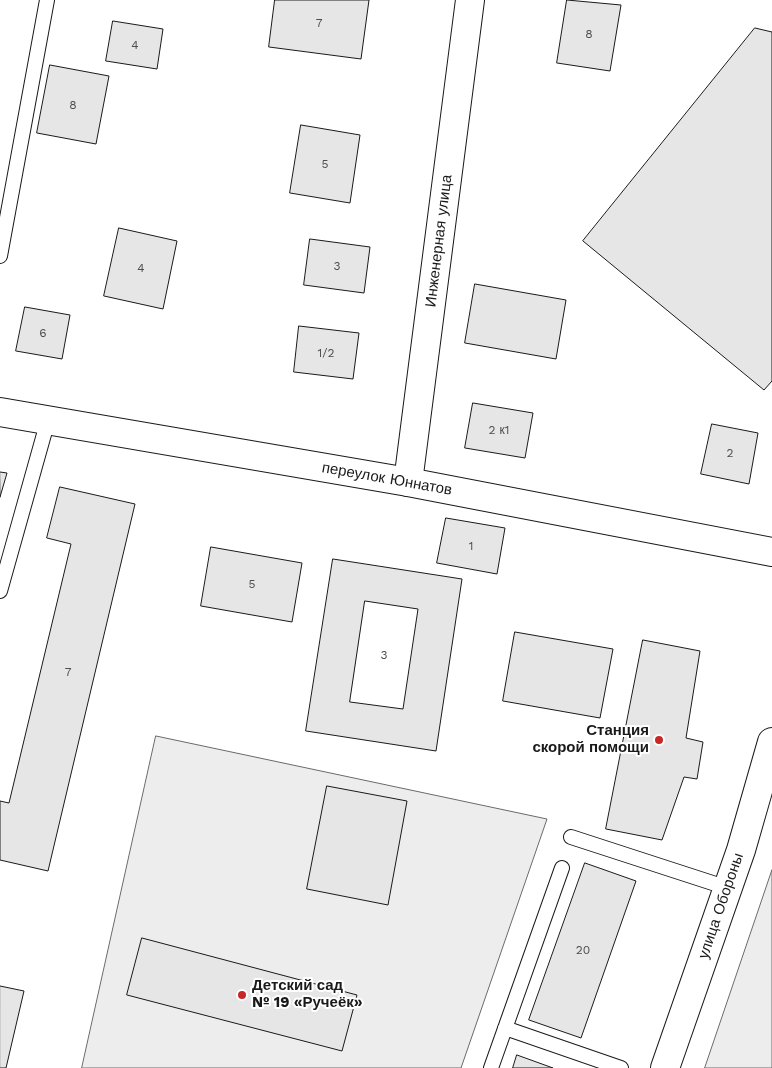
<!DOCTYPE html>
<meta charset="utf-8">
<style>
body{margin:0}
canvas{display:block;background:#fff}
</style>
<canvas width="772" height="1068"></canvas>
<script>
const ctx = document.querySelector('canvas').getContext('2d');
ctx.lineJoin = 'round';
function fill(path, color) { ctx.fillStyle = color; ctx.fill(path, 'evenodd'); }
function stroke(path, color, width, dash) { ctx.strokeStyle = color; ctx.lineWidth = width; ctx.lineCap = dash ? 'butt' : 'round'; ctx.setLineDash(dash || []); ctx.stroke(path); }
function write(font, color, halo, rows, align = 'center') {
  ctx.font = font + ' "Work Sans",sans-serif'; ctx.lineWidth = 4; ctx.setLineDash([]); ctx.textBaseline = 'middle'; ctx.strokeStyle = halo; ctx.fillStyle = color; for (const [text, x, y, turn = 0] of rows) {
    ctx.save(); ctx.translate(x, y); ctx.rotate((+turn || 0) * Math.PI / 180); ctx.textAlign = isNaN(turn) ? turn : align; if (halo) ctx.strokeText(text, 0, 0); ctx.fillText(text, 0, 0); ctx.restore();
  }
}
const built = new Path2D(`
 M 156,736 L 547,819 L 461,1068 L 82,1068 Z
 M 772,870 L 772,1068 L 705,1068 Z`);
fill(built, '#ededed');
stroke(built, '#6a6a6a', 1);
const building = new Path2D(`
 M 275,0 L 369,0 L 361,59 L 269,47 Z
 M 567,0 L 621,5 L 610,71 L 557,63 Z
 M 113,21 L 163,29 L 157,69 L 106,61 Z
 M 755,28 L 772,32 L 772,381 L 764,390 L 583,241 Z
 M 50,65 L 109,76 L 96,144 L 37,133 Z
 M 301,125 L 360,135 L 350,203 L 290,193 Z
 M 119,228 L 177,241 L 163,309 L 104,296 Z
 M 310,239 L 370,247 L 364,293 L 304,285 Z
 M 475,284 L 566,300 L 556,359 L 465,343 Z
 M 25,307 L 70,315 L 62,359 L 16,351 Z
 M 299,326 L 359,333 L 353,379 L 294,372 Z
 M 473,403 L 533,413 L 525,458 L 465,448 Z
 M 712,424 L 758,433 L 749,484 L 701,474 Z
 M 0,472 L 7,473 L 0,497 Z
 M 60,487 L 135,504 L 48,871 L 0,860 L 0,801 L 9,803 L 71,544 L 47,538 Z
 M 446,518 L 505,528 L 497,574 L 437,563 Z
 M 211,547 L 302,563 L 292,622 L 201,606 Z
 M 333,559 L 462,579 L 436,751 L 306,731 Z
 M 365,601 L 418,609 L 403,709 L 350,702 Z
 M 515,632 L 613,649 L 600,718 L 503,701 Z
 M 643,640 L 700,651 L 686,738 L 703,742 L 697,779 L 684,777 L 662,840 L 606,829 Z
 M 327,786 L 407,801 L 388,905 L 307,889 Z
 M 585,863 L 636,881 L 581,1038 L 529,1020 Z
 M 142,938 L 357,995 L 342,1051 L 127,995 Z
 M 0,986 L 24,991 L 6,1068 L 0,1068 Z
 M 517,1055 L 553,1068 L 513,1068 Z`);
fill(building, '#e6e6e6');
stroke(building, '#1a1a1a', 1);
const service = new Path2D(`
 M 0,256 L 47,0
 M 0,591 L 48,420
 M 571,837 L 728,888
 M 505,1028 L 621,1068
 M 491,1068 L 562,868`);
const minor = new Path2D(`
 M 0,412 L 408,482`);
const tertiary = new Path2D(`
 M 470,0 L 408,482 L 772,552
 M 665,1068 L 741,850 L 772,742`);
stroke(service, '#1a1a1a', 16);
stroke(minor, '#1a1a1a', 30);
stroke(tertiary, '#1a1a1a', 30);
stroke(service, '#fff', 14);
stroke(minor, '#fff', 28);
stroke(tertiary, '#fff', 28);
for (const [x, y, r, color] of [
 [659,740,5,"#c62828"],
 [242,995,5,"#c62828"]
]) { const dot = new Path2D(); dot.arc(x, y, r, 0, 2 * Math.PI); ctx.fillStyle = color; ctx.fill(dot); stroke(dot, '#fff', 2); }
write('12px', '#4d4d4d', null, [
 ["7",319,23],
 ["8",589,34],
 ["4",135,45],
 ["8",73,105],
 ["5",325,164],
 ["3",337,266],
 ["4",141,268],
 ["6",43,333],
 ["1/2",326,353],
 ["2 к1",499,430],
 ["2",730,453],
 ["1",471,546],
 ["5",252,584],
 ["3",384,655],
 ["7",68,672],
 ["20",583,950]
]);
write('15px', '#1a1a1a', '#fff', [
 ["Инженерная улица",439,241,-83],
 ["переулок Юннатов",387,479,10],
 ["улица Обороны",721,906,-71]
]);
write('bold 15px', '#1a1a1a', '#fff', [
 ["Станция",649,731],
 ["скорой помощи",649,748],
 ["Детский сад",252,986,"left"],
 ["№ 19 «Ручеёк»",252,1003,"left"]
], 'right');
</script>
